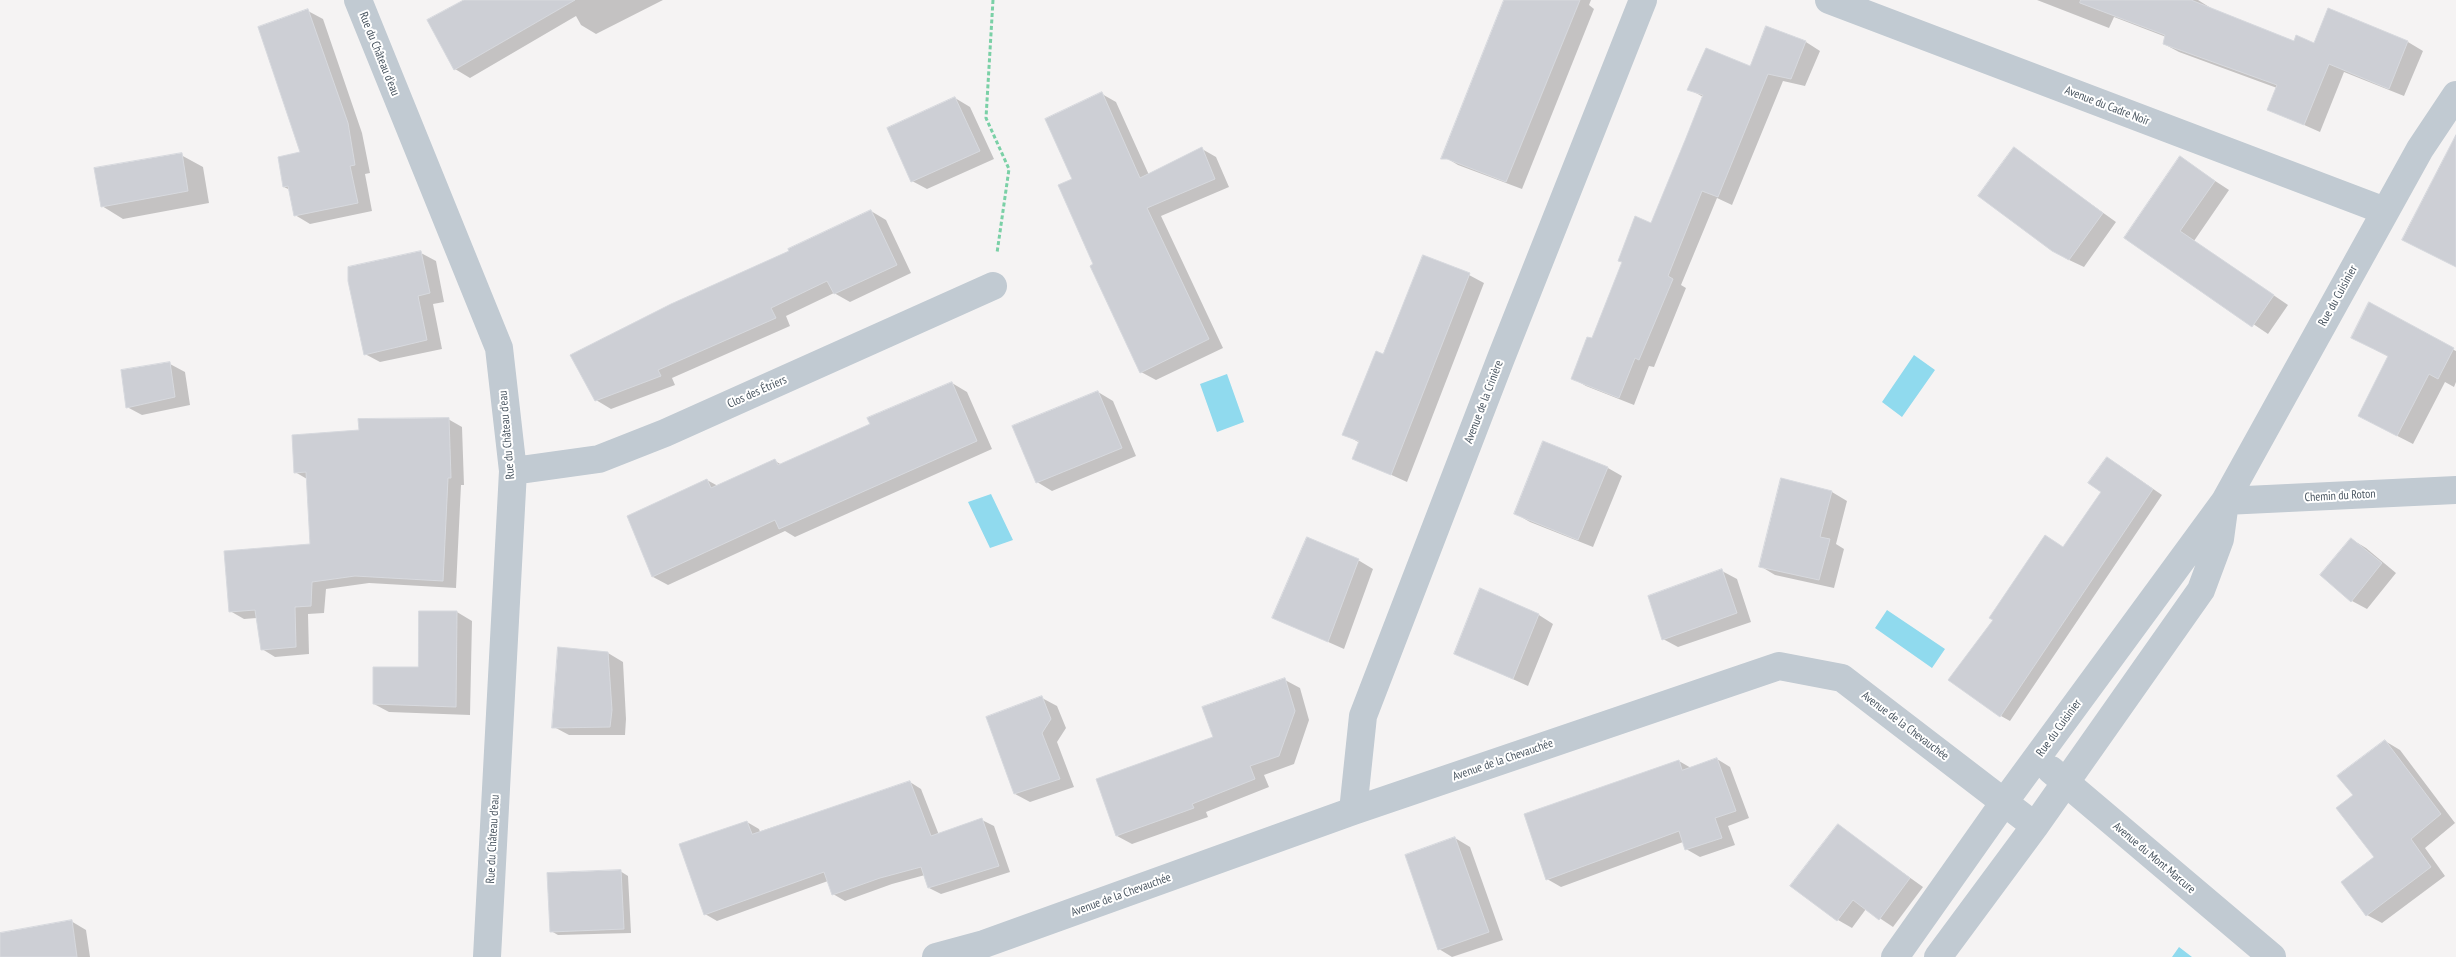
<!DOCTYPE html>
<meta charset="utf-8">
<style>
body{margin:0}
canvas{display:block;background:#f5f3f3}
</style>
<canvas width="2456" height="957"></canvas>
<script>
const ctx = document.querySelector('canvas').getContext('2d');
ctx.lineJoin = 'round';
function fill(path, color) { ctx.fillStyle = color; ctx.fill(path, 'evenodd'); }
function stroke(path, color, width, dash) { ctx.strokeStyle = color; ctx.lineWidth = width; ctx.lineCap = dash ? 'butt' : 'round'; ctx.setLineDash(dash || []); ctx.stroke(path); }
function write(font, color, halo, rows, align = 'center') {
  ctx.font = font + ' "PT Sans Narrow",sans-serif'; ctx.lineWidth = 4; ctx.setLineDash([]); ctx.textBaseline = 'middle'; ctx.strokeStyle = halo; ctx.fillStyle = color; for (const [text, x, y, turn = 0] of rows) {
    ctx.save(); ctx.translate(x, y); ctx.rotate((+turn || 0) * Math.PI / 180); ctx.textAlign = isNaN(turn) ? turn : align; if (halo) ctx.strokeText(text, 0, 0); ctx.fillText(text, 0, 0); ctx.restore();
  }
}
fill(new Path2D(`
 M 1914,355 L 1935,370 L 1902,417 L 1882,402 Z
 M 1227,374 L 1244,422 L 1217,432 L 1200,384 Z
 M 991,494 L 1013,540 L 990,548 L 968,502 Z
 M 1887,610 L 1945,649 L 1932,668 L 1875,628 Z
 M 2179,947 L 2192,957 L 2172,957 Z`), '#90daee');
fill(new Path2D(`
 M 465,0 L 663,0 L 596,34 L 581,25 L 576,16 L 470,78 L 455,69 Z
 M 1506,0 L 1591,0 L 1589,5 L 1594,9 L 1522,189 L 1458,165 L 1443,156 Z
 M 2037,0 L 2198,0 L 2214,10 L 2295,43 L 2315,45 L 2328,10 L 2408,42 L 2423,51 L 2404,96 L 2344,72 L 2320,132 L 2268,109 L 2277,88 L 2179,52 L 2164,44 L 2166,37 L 2114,17 L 2109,28 Z
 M 308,11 L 323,19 L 362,133 L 370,173 L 365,174 L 372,211 L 310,224 L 295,215 L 290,190 L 284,187 L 301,153 Z
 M 1767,27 L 1806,42 L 1820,51 L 1805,86 L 1783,81 L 1732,205 L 1717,198 L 1681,285 L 1686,288 L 1654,367 L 1649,366 L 1634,405 L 1586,386 L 1572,378 L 1651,224 L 1703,97 L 1689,89 L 1750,68 Z
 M 1102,94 L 1116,102 L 1149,175 L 1202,149 L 1216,157 L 1229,187 L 1161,216 L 1223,348 L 1156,380 L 1141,372 L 1094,265 L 1074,179 Z
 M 955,98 L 970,107 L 994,159 L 927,189 L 912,181 Z
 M 2014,149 L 2116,222 L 2084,267 L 2067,259 Z
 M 181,155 L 203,167 L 209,203 L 123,219 L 102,206 Z
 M 2180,158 L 2229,190 L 2194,241 L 2288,305 L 2268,334 L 2126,238 Z
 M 871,211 L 886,220 L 911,273 L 850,302 L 834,293 L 786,316 L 790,326 L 672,378 L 675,385 L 611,409 L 596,400 L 791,252 Z
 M 421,253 L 436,261 L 444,302 L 433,304 L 442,349 L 380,362 L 365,354 Z
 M 1469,275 L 1484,283 L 1407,482 L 1354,458 L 1360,443 L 1344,434 L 1384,356 Z
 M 2419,332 L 2456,351 L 2456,382 L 2454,387 L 2445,382 L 2413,444 L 2374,424 L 2389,357 L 2368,346 Z
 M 170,364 L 185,372 L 190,405 L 142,415 L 127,407 Z
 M 952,383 L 967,392 L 992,449 L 795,537 L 785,531 L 668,585 L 653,577 L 628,517 L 707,480 L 718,486 L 775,461 L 782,465 L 872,425 Z
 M 1098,392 L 1113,401 L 1136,456 L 1052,491 L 1037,482 Z
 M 448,419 L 462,427 L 464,485 L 461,485 L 456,588 L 369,583 L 326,589 L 324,613 L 308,614 L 309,654 L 275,657 L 262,649 L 257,618 L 244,619 L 230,611 L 311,545 L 307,479 L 295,472 L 360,431 Z
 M 1544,443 L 1608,468 L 1622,476 L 1593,547 L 1530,522 L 1516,514 Z
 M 2117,464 L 2162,495 L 2010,721 L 2001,716 L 2064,548 L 2102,492 Z
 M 1782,479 L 1832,492 L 1847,501 L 1836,544 L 1844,549 L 1834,588 L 1775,575 L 1760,566 Z
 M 2351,539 L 2366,548 L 2396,573 L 2367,609 L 2352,601 L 2321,575 Z
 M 1358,560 L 1373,569 L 1344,649 L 1274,618 Z
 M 1722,571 L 1737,579 L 1751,622 L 1678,647 L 1663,639 Z
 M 420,612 L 457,612 L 472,621 L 470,715 L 389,712 L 374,704 L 419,668 Z
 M 1539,615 L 1553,624 L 1528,686 L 1455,653 Z
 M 608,653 L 623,662 L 626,719 L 625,735 L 569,735 L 554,727 Z
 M 1285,680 L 1300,688 L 1309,720 L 1294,764 L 1264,775 L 1269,787 L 1206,812 L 1208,817 L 1132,844 L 1117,836 L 1215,738 Z
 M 1042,698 L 1057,706 L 1066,728 L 1057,742 L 1074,787 L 1030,802 L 1015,794 Z
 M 2385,741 L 2400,750 L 2455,823 L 2425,848 L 2445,876 L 2382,923 L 2367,915 L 2375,857 L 2354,796 Z
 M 1717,759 L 1730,767 L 1749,818 L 1728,826 L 1735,845 L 1700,857 L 1686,849 L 1683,842 L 1561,887 L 1547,879 L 1679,761 L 1691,768 Z
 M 910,782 L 921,789 L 939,835 L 982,820 L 994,826 L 1010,872 L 941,894 L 929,888 L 925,875 L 892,884 L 845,901 L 833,894 L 828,881 L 717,921 L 705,914 L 747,822 L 759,829 L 760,832 Z
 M 1838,826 L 1923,887 L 1893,927 L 1866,909 L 1852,928 L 1838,920 Z
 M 1455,838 L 1470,847 L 1503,940 L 1452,957 L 1439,949 Z
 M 620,871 L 628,876 L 631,933 L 558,935 L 551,931 Z
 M 71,921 L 86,930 L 90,957 L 1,957 L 0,935 Z`), '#0003');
const building = new Path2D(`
 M 464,0 L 575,0 L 454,70 L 427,20 Z
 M 1504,0 L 1580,0 L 1506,182 L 1447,159 L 1441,159 Z
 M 2081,0 L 2191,0 L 2294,41 L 2296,35 L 2314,43 L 2328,8 L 2408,41 L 2389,89 L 2329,64 L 2304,125 L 2267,110 L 2277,85 L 2163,44 L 2165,35 L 2080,3 Z
 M 308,9 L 348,123 L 355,165 L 350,166 L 358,203 L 294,216 L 288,186 L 283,187 L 278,157 L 300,152 L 258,27 Z
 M 1766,26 L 1806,41 L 1791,79 L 1768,74 L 1718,197 L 1702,191 L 1668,276 L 1673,279 L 1639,360 L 1635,358 L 1619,398 L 1571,379 L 1587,337 L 1592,338 L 1622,262 L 1618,261 L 1635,216 L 1651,223 L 1686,138 L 1703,95 L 1687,90 L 1706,48 L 1750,66 Z
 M 1102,92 L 1140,178 L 1202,147 L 1215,179 L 1147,208 L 1209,339 L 1140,373 L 1090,266 L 1093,264 L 1058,185 L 1072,179 L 1045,119 Z
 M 955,97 L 980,151 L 911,182 L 887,128 Z
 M 2456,135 L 2456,267 L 2402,240 Z
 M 2014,147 L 2103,213 L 2069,260 L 2052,251 L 1978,196 Z
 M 182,153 L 188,191 L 101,207 L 94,168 Z
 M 2180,156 L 2215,181 L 2180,231 L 2274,295 L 2252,327 L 2124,238 Z
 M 871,210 L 897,265 L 834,294 L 827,281 L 771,308 L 776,318 L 658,370 L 661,376 L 595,401 L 570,355 L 671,304 L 789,251 L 788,249 Z
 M 421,251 L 430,293 L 418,296 L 427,340 L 364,355 L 348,281 L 348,267 Z
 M 1423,255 L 1470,273 L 1391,475 L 1352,459 L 1359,441 L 1342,435 L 1376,351 L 1383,354 Z
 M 2369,302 L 2454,348 L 2438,379 L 2429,374 L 2397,436 L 2358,416 L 2388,356 L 2351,338 Z
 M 170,362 L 175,397 L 126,408 L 121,370 Z
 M 952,382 L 977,441 L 779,529 L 775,520 L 652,577 L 627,516 L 707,479 L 711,488 L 775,459 L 778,465 L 870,424 L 867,418 Z
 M 1098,391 L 1122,448 L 1036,483 L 1012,426 Z
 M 449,418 L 451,478 L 448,478 L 443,581 L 355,576 L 312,582 L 311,606 L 295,607 L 296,647 L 261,650 L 255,610 L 229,612 L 224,551 L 310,544 L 306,472 L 294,473 L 292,435 L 359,430 L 358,419 Z
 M 1543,441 L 1608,467 L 1578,540 L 1514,514 Z
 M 2107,457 L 2153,489 L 2000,717 L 1948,680 L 1993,620 L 1989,618 L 2045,535 L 2063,547 L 2101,492 L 2088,483 Z
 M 1781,478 L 1832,491 L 1820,537 L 1830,539 L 1819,580 L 1759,567 Z
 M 1307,537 L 1359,559 L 1328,642 L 1272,618 Z
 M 2351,538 L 2382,563 L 2351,602 L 2320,575 Z
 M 1722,569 L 1737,613 L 1662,640 L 1648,596 Z
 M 1480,588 L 1539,614 L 1513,679 L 1454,654 Z
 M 419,611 L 457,611 L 456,707 L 373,704 L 373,667 L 418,667 Z
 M 558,647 L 608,652 L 612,710 L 610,727 L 552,728 Z
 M 1285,678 L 1295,711 L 1279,756 L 1250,766 L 1255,779 L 1192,804 L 1194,808 L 1116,836 L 1096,779 L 1213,737 L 1202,707 Z
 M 1042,696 L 1051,719 L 1042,733 L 1060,779 L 1014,794 L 986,717 Z
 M 2385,740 L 2441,814 L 2411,839 L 2431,867 L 2366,916 L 2341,882 L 2374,857 L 2336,808 L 2353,795 L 2337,776 Z
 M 1717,758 L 1736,811 L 1715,818 L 1722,838 L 1685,850 L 1679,831 L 1546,880 L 1524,814 L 1679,760 L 1682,770 Z
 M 910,781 L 931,836 L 982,818 L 999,866 L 928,888 L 921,867 L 880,878 L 832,895 L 824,872 L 704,915 L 679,844 L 747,821 L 752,834 Z
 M 1838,824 L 1910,878 L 1879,920 L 1853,900 L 1837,921 L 1790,886 Z
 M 1455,837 L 1489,932 L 1438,950 L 1405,855 Z
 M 621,870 L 624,929 L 550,932 L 547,873 Z
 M 72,920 L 77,957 L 0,957 L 0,933 Z`);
fill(building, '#cdcfd5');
stroke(building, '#d7d9de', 1);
stroke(new Path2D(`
 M 993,0 L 986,118 L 1009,169 L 997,253`), '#7ad0a6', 3, [4, 2.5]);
stroke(new Path2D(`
 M 358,0 L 499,348 L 513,471 L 487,957
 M 1829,0 L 2385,211
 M 513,471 L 599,459 L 665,433 L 993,286
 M 2225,501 L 2456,490
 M 2051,770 L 2272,957
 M 1353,811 L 1363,716 L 1501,358 L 1643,0
 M 936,957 L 984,944 L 1353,811 L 1779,666 L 1842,678 L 2035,826
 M 1895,957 L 2005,801 L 2225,501 L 2420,149 L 2456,95
 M 1938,957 L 2035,826 L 2201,590 L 2220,539 L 2225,502`), '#c1cad2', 28);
write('12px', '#4a5661', '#fff', [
 ["Rue du Château d'eau",379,54,68],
 ["Avenue du Cadre Noir",2107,106,21],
 ["Rue du Cuisinier",2338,296,-61],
 ["Clos des Étriers",757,392,-24],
 ["Avenue de la Crinière",1484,402,-69],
 ["Rue du Château d'eau",507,435,-95],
 ["Chemin du Roton",2340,496,-3],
 ["Avenue de la Chevauchée",1905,726,37],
 ["Rue du Cuisinier",2059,728,-54],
 ["Avenue de la Chevauchée",1503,760,-19],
 ["Rue du Château d'eau",493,839,-87],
 ["Avenue du Mont Marcure",2154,858,40],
 ["Avenue de la Chevauchée",1121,895,-20]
]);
</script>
